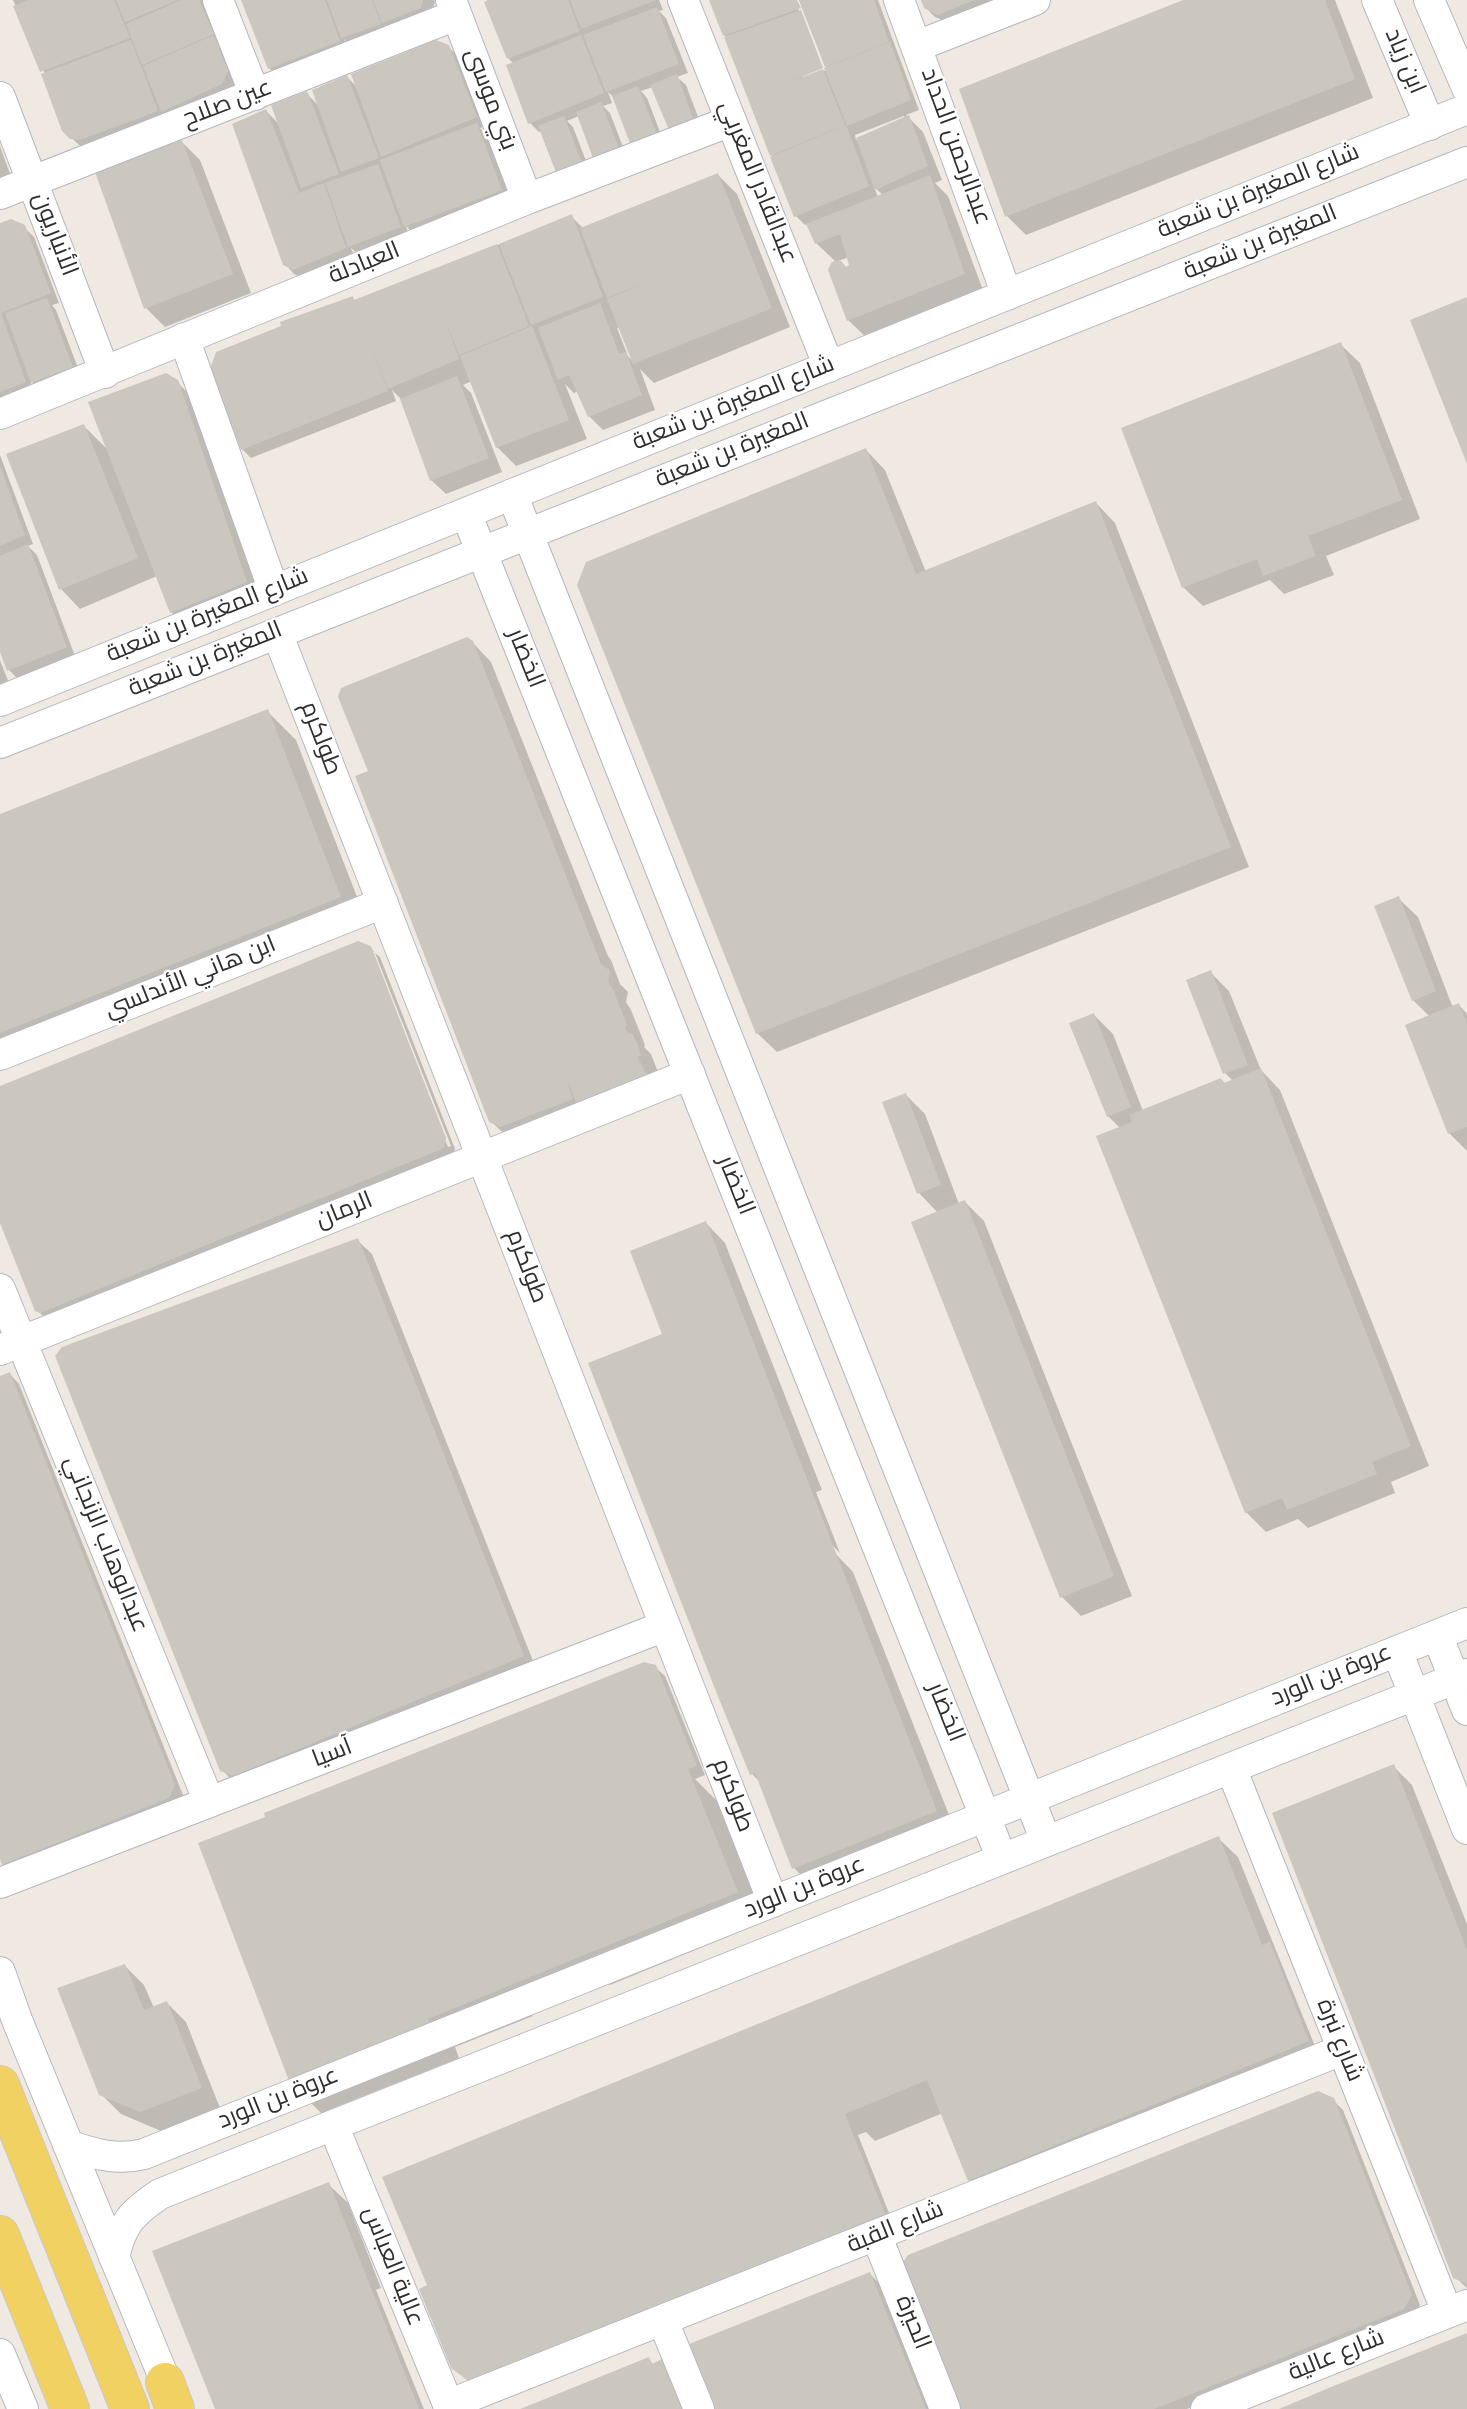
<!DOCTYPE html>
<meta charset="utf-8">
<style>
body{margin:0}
canvas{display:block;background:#efe9e1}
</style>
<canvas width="1467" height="2409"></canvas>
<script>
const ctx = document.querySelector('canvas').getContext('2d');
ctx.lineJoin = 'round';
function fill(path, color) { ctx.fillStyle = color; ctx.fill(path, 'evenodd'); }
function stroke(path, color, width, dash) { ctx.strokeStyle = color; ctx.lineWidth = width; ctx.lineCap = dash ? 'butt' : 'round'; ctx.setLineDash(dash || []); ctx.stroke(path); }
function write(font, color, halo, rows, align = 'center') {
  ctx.font = font + ' Overpass,Cairo,sans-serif'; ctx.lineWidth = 5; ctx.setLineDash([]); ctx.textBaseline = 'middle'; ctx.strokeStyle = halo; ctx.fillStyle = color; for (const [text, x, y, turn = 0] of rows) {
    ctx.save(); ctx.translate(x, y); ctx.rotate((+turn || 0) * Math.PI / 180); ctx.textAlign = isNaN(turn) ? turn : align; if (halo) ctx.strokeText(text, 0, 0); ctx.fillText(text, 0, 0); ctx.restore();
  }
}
fill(new Path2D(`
 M 13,0 L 202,0 L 237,81 L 231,93 L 171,121 L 163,113 L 166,120 L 81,147 L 64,130 L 45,74 Z
 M 244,0 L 434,0 L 435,2 L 430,17 L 393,31 L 385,24 L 389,33 L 352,47 L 344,39 L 349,50 L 279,77 L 269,68 Z
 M 487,0 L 659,0 L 663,10 L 659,11 L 666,18 L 688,73 L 677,77 L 686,85 L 703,130 L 653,87 L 641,91 L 647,98 L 665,145 L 608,92 L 612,103 L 603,106 L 610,113 L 628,160 L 579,116 L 567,121 L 573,127 L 591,174 L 542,131 L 539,132 L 530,123 L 514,64 L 508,58 Z
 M 711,0 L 798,0 L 795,1 L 821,67 L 802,77 L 803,79 L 827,70 L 799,0 L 878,0 L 919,110 L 906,115 L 923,132 L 942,180 L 935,183 L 948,196 L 984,293 L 868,339 L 848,320 L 836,262 L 816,243 L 808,224 L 805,225 L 796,216 ZM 904,116 L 905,119 L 856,140 L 855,135 ZM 874,187 L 883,195 L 878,197 ZM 849,257 L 852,266 L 846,269 L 838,261 Z
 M 923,0 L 1005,0 L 949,23 L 935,17 L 925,7 Z
 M 1188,0 L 1335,0 L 1373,98 L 1026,235 L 1007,216 Z
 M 448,47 L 458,56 L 486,126 L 480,128 L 486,134 L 511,199 L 415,235 L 406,226 L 409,236 L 359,255 L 351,248 L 355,258 L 303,278 L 294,274 L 285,264 L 266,111 L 280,125 L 306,93 L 319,106 L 347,77 L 358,88 Z
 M 181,141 L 200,160 L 251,293 L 165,327 L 146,308 Z
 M 0,146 L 14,185 L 0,206 Z
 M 718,175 L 737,194 L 790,327 L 654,383 L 640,369 L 655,410 L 603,430 L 589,416 L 578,391 L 574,393 L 565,384 L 587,439 L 516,466 L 497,447 L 472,381 L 463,385 L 471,393 L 502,472 L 446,494 L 431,480 L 402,400 L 392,390 L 396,401 L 251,458 L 242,449 L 352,298 L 356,301 L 571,216 L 583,228 ZM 620,327 L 634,363 L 628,356 L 617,328 Z
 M 0,225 L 24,227 L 34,237 L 59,303 L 52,305 L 56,310 L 81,376 L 42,392 L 30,380 L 34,392 L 0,403 Z
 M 1340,344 L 1360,363 L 1420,519 L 1326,556 L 1334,575 L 1284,594 L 1270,580 L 1203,606 L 1183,587 Z
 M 177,382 L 197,402 L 266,601 L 191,632 L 171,612 L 157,576 L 80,609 L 61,589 L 9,455 L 84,426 L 109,451 Z
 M 866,450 L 885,470 L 926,572 L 1096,503 L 1115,523 L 1249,867 L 777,1052 L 757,1033 Z
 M 0,455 L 33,544 L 28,546 L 37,555 L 75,656 L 18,679 L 9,670 L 0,647 Z
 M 472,642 L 491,662 L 608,956 L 611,960 L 620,984 L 628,992 L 626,1002 L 631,1010 L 645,1045 L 644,1047 L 651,1054 L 659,1075 L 510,1136 L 501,1131 L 491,1121 L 371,772 Z
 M 0,660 L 9,683 L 0,687 Z
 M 267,711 L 296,740 L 368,925 L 302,952 L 283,932 L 0,1046 L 0,817 Z
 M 1398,898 L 1418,917 L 1453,1008 L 1459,1005 L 1467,1014 L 1467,1151 L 1449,1133 L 1430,1017 L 1413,1000 Z
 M 370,947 L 374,952 L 371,952 L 448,1147 L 451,1146 L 375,953 L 380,957 L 455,1149 L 453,1157 L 47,1320 L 37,1310 L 0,1219 L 0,1088 Z
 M 1210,972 L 1229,991 L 1261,1070 L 1280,1090 L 1429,1466 L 1391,1482 L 1395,1493 L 1308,1528 L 1298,1519 L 1266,1532 L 1246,1512 L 1121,1129 L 1108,1116 L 1094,1015 L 1113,1034 L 1143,1111 L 1221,1080 L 1226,1084 L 1233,1081 L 1225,1073 L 1188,981 Z
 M 906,1095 L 925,1114 L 959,1204 L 965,1202 L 984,1221 L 1132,1596 L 1081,1616 L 1062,1597 L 938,1213 L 919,1193 Z
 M 706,1223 L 725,1243 L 822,1490 L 816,1492 L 840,1553 L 833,1546 L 833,1551 L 853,1572 L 955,1830 L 822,1896 L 794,1868 L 761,1783 L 752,1774 L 662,1336 Z
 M 357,1240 L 372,1254 L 537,1671 L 237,1785 L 222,1770 Z
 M 10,1374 L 19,1384 L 183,1795 L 178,1807 L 23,1883 L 4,1864 L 0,1854 L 0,1378 Z
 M 655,1667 L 665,1676 L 705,1775 L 695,1779 L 716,1800 L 766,1921 L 610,1985 L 601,1975 L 528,2005 L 533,2016 L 455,2047 L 459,2058 L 321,2113 L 293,2085 Z
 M 1393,1766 L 1412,1785 L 1467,1924 L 1467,2288 L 1455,2277 Z
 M 1218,1838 L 1238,1857 L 1317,2051 L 979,2189 L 970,2180 L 943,2113 L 875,2141 L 866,2132 L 858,2135 L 893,2223 L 482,2391 L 453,2367 L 429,2286 L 641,2072 Z
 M 125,1966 L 144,1985 L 154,2008 L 167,2003 L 186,2022 L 220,2108 L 161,2131 L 121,2114 L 101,2094 Z
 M 1333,2100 L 1343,2110 L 1420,2305 L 1413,2318 L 1187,2409 L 962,2409 Z
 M 328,2184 L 348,2203 L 381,2288 L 376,2290 L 424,2409 L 218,2409 Z
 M 870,2274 L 879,2283 L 930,2409 L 717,2409 Z
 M 649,2360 L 654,2365 L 662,2362 L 671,2371 L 686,2409 L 524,2409 Z`), '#0003');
fill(new Path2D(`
 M 28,0 L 114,0 L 130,38 L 40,72 L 13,6 Z
 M 116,0 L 178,0 L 125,22 Z
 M 182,0 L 199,0 L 214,34 L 142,65 L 126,24 Z
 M 241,0 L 325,0 L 340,41 L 268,69 Z
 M 327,0 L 372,0 L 381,24 L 341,38 Z
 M 373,0 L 423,0 L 421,8 L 382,23 Z
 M 490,0 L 568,0 L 580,31 L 507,59 L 484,2 Z
 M 570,0 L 656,0 L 581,29 Z
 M 709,0 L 797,0 L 801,8 L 723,36 Z
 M 799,0 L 874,0 L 889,42 L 825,67 Z
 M 921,0 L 974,0 L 938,15 L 924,8 Z
 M 1183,0 L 1325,0 L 1355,79 L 1005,217 L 959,89 Z
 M 657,7 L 679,64 L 606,92 L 583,35 Z
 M 801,10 L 823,68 L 772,89 L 823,69 L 845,125 L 770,156 L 724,37 Z
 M 214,35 L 228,71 L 222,84 L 161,112 L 143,66 Z
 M 581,35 L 604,93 L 528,124 L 506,65 Z
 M 131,40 L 158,111 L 80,140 L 70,139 L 62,131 L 41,74 Z
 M 436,40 L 449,45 L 477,117 L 381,157 L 351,74 Z
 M 890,42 L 911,100 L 847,126 L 824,68 Z
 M 677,74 L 694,121 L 669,130 L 650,85 Z
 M 347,75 L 379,158 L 341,172 L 312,90 Z
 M 638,86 L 657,135 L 631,146 L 612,96 Z
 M 307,91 L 339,174 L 301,188 L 271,105 Z
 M 601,102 L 620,151 L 594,161 L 576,112 Z
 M 266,109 L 299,192 L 283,199 L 324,183 L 346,248 L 293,270 L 283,265 L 232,124 Z
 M 909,115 L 928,166 L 875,190 L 856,138 Z
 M 564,116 L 583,165 L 557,175 L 538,126 Z
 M 477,123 L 502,190 L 404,227 L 380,160 Z
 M 846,125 L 869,186 L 794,217 L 770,157 Z
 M 181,138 L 233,274 L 144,309 L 95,172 Z
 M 378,164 L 401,227 L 348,247 L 325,183 Z
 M 718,173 L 772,308 L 633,364 L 607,299 L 658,278 L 607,298 L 580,228 Z
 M 930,175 L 965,274 L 847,321 L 828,270 L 831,263 L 834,261 L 841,261 L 846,267 L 849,265 L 840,234 L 815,244 L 806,224 Z
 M 572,214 L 603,297 L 531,325 L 499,244 Z
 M 11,219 L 25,225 L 51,293 L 1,313 L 26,382 L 0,392 L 0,223 Z
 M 497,244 L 529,326 L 459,355 L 445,319 L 459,359 L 388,389 L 367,336 L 388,391 L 241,450 L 210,369 L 216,352 L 281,326 L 280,322 L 353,296 L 354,300 Z
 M 1467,297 L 1467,464 L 1410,320 Z
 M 47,298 L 73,367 L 31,383 L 5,313 Z
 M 600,303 L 619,354 L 626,352 L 642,395 L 588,417 L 569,375 L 558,380 L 538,328 Z
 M 532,326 L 569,420 L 496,448 L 460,356 Z
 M 1341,342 L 1402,500 L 1308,536 L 1316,556 L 1263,576 L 1257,559 L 1182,588 L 1121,428 Z
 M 166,373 L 178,380 L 247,582 L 170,613 L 88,402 Z
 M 457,376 L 489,458 L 430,481 L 400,399 Z
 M 84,424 L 138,558 L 59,590 L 6,454 Z
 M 866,448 L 916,574 L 1096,501 L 1231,847 L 756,1034 L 577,585 L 586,562 Z
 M 0,466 L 25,535 L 0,546 Z
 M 28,544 L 67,647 L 7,671 L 0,652 L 0,556 Z
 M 467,637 L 473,641 L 601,964 L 610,971 L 608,982 L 613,989 L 627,1025 L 625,1028 L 629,1034 L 632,1033 L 638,1045 L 641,1056 L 637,1056 L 648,1077 L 578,1106 L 566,1078 L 573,1099 L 500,1127 L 489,1122 L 355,776 L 368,771 L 338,697 L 341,688 Z
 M 268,709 L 341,897 L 0,1033 L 0,814 Z
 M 1399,896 L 1436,991 L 1412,1001 L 1374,906 Z
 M 358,941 L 371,946 L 446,1138 L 444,1148 L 40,1313 L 35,1311 L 0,1223 L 0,1086 Z
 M 1211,970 L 1248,1065 L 1223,1074 L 1186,980 Z
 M 1459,1003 L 1467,1024 L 1467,1127 L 1448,1134 L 1405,1025 Z
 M 1094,1013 L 1131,1107 L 1107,1117 L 1069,1023 Z
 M 1261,1068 L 1411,1446 L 1372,1462 L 1377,1474 L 1287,1510 L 1282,1498 L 1245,1513 L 1096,1136 L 1132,1122 L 1129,1115 L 1221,1078 L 1224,1083 Z
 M 906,1093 L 941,1185 L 917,1194 L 882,1102 Z
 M 965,1200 L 1114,1576 L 1060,1598 L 911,1222 Z
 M 706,1221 L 937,1811 L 792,1869 L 755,1773 L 750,1775 L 715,1689 L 588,1363 L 662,1334 L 630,1251 Z
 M 358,1238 L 524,1656 L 233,1776 L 220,1771 L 55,1356 L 62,1347 Z
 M 10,1372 L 175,1785 L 169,1798 L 2,1865 L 0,1859 L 0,1376 Z
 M 644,1662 L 656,1665 L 697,1766 L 688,1769 L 738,1892 L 428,2019 L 432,2030 L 291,2086 L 198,1843 L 265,1817 L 264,1813 Z
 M 1394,1764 L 1467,1950 L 1467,2284 L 1453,2278 L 1272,1813 Z
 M 1219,1836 L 1262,1945 L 1270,1942 L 1309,2041 L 968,2181 L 927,2080 L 845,2114 L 885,2214 L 471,2383 L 451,2368 L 419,2289 L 427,2285 L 382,2177 Z
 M 125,1964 L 144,2010 L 167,2001 L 202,2088 L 140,2112 L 99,2095 L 57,1988 Z
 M 1318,2091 L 1334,2098 L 1373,2196 L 1412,2295 L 1404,2309 L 1154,2409 L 959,2409 L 901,2265 L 908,2255 Z
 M 329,2182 L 419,2409 L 215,2409 L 152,2251 Z
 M 870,2272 L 926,2409 L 715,2409 L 689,2344 Z
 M 1467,2333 L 1467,2409 L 1279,2409 L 1331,2387 Z
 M 649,2357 L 652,2364 L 662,2359 L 682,2409 L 520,2409 Z`), '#cbc7bf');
const minor = new Path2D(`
 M 218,0 L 255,95
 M 451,0 L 527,199
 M 683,0 L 829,367
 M 899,0 L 1007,295
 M 1377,0 L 1430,125
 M 1429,0 L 1467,88
 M 917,46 L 1035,0
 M 0,97 L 105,373
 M 0,194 L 456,15
 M 184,338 L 274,591
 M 0,414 L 527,199 L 731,121
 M 512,494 L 1046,1841
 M 466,513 L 1002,1859
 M 277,633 L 773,1902
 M 0,701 L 1467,109
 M 0,743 L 1467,162
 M 0,1055 L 383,903
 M 0,1289 L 209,1802
 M 0,1350 L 690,1074
 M 1437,1635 L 1467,1710
 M 1397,1651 L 1467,1829
 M 1231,1768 L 1447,2312
 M 0,1883 L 665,1626
 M 0,1972 L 17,2020 L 174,2402
 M 333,2125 L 450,2409
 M 68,2145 C 94,2154 117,2161 144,2154 L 1467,1623
 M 877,2237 L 945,2409
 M 114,2257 C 122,2223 132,2213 160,2194 L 1467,1674
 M 663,2321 L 699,2409
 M 0,2354 L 23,2409
 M 448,2405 L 1342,2050
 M 1206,2409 L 1467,2305`);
const major = new Path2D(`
 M 0,2085 L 130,2409
 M 0,2235 L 70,2409
 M 165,2382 L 175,2409`);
stroke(minor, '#b4b7c1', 32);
stroke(major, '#c9c9c9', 40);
stroke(minor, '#fff', 30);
stroke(major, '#f2d163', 38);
write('24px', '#2e2e2e', '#fff', [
 ["ابن زياد",1403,62,67],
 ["بني موسى",489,100,69],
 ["عين صلاح",228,105,-21],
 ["عبدالرحمن الحداد",954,147,70],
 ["عبدالقادر المغربي",756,183,68],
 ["شارع المغيرة بن شعبة",1259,193,-22],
 ["الأنباريون",53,235,69],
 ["المغيرة بن شعبة",1261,244,-22],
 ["العبادلة",365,265,-22],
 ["شارع المغيرة بن شعبة",734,405,-22],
 ["المغيرة بن شعبة",733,452,-22],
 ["شارع المغيرة بن شعبة",208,617,-22],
 ["الخضار",524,659,68],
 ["المغيرة بن شعبة",206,661,-22],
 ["طولكرم",319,739,69],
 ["ابن هاني الأندلسي",191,979,-22],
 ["الخضار",734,1186,68],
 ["الرمان",345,1212,-22],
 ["طولكرم",525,1267,69],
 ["عبدالوهاب الزنجاني",104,1545,68],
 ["عروة بن الورد",1332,1677,-22],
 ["الخضار",944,1713,68],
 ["آسيا",333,1755,-21],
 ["طولكرم",731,1796,69],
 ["عروة بن الورد",805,1889,-22],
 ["شارع نبرة",1338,2041,68],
 ["عروة بن الورد",279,2100,-22],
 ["شارع القبة",896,2229,-22],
 ["عالية العباس",391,2267,68],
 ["الحيرة",911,2323,68],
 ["شارع عالية",1337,2357,-22]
]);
</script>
